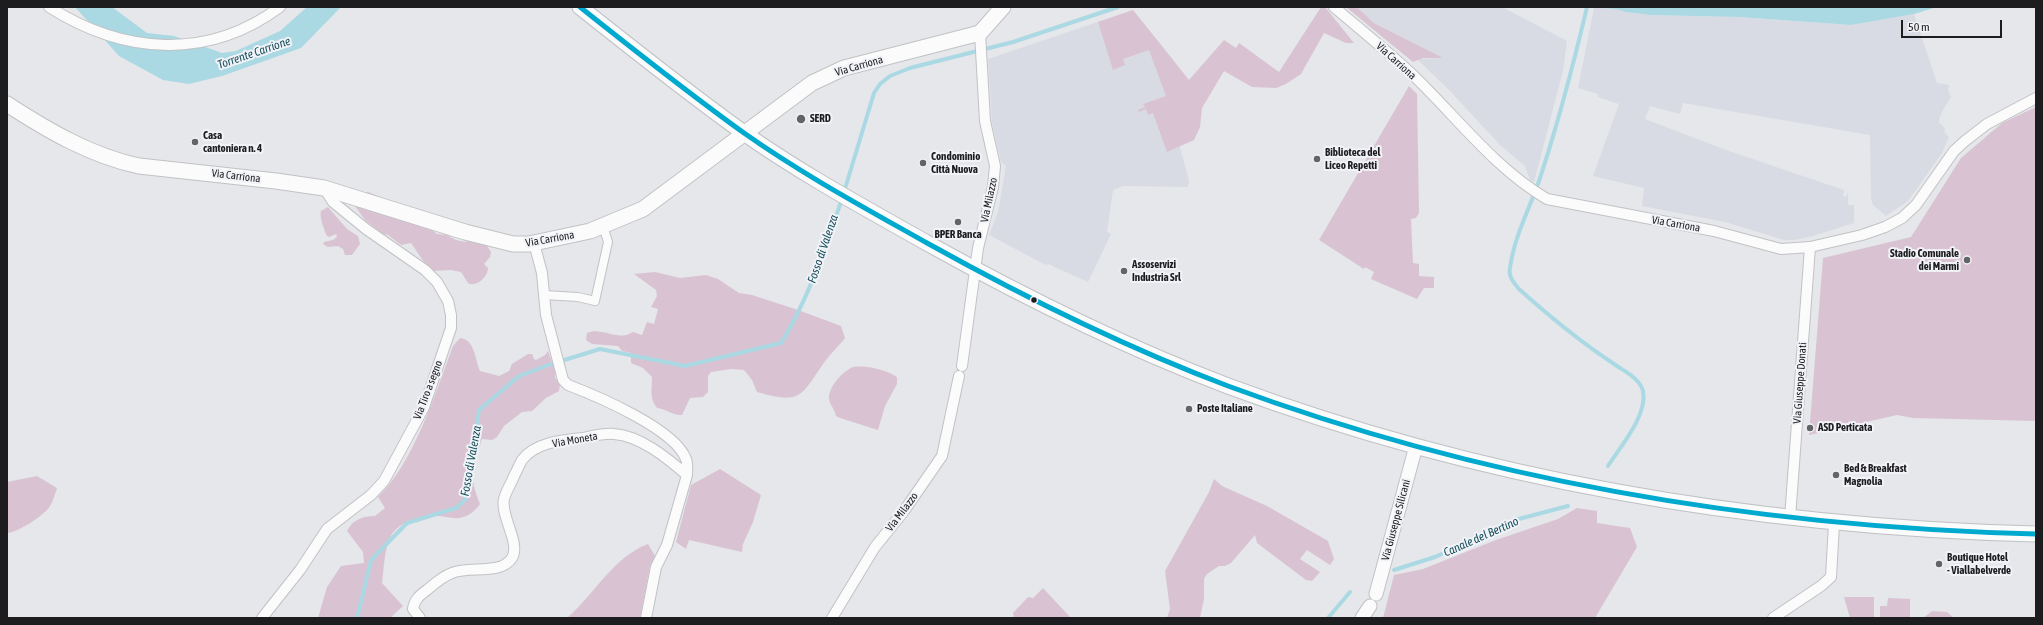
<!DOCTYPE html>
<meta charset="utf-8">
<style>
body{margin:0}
#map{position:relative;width:2043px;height:625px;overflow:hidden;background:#e5e7ea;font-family:"Asap Condensed",sans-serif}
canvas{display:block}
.frame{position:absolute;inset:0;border:8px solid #1d1d1f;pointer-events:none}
.scale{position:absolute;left:1901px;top:20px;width:101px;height:18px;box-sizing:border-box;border:2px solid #1d1d1f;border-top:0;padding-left:5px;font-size:12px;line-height:14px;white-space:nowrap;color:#1d1d1f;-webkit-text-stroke:3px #f2f3f8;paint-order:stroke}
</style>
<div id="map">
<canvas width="2043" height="625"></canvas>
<div class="frame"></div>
<div class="scale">50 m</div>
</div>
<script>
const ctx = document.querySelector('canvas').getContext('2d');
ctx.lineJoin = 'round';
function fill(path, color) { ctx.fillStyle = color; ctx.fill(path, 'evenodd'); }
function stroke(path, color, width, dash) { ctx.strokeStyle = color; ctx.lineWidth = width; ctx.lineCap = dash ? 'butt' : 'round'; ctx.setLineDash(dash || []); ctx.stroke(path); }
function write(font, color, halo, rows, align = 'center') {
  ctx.font = font + ' "Asap Condensed",sans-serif'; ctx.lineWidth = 4; ctx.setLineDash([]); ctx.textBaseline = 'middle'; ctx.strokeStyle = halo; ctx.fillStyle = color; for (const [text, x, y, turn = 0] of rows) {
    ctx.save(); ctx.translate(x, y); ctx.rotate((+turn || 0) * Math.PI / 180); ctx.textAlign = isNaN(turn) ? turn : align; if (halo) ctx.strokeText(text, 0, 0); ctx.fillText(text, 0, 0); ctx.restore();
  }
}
fill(new Path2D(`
 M 1357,7 L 1502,7 L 1567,41 L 1563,71 L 1534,182 L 1530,180 L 1525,166 L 1500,145 L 1450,91 L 1417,59 L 1442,58 L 1374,23 Z
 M 1594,8 L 1616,9 L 1625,12 L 1651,15 L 1739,17 L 1851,25 L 1914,14 L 1937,83 L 1949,85 L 1948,90 L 1951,97 L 1944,108 L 1939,119 L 1939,123 L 1945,128 L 1944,132 L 1949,137 L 1942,153 L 1908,201 L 1886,216 L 1873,205 L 1871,199 L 1870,135 L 1683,103 L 1680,114 L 1650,106 L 1645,119 L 1723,149 L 1844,190 L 1843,196 L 1846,197 L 1848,192 L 1848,205 L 1854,205 L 1854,223 L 1813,236 L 1795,240 L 1784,240 L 1725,222 L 1642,206 L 1644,188 L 1593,176 L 1619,104 L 1598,97 L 1598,94 L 1578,88 Z
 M 1133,10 L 1175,62 L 1180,147 L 1189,181 L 1188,187 L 1123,186 L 1113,190 L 1107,232 L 1111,234 L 1088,282 L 1048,264 L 1046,265 L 989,235 L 998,212 L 1006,166 L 1001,162 L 992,123 L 988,59 Z`), '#d9dbe4');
fill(new Path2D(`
 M 1321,7 L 1325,7 L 1354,43 L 1346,43 L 1324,33 L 1301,74 L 1286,84 L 1276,88 L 1252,87 L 1224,71 L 1202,108 L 1200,127 L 1194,140 L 1167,152 L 1153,113 L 1148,115 L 1146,109 L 1139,112 L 1138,110 L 1145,107 L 1143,104 L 1166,96 L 1149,50 L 1123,59 L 1125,65 L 1113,70 L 1098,22 L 1133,10 L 1189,80 L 1224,40 L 1236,48 L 1239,43 L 1279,72 Z
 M 1346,7 L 1357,7 L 1374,23 L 1443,58 L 1423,58 L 1413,62 Z
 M 1409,86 L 1417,94 L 1419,213 L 1416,218 L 1411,219 L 1413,263 L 1419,264 L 1419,276 L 1434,277 L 1434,288 L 1424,288 L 1417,299 L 1371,279 L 1374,272 L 1365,267 L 1364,269 L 1319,240 Z
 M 2036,107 L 2036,421 L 1913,418 L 1897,415 L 1809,435 L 1823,258 L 1911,237 L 1961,158 L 2002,123 Z
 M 368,192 L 400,205 L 437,234 L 447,235 L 456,240 L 465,242 L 475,238 L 485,243 L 491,252 L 490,257 L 484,264 L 488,268 C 488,277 476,288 468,283 C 466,280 463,275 461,272 L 451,270 L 430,271 L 411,243 L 401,245 L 388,235 L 383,234 L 365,220 L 355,206 L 355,201 L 362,193 Z
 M 328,207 L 347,229 L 358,236 L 360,244 L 352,255 L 345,255 L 343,249 L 338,246 L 328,247 L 323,244 L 324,242 L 333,240 L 337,237 L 336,234 L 329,237 L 327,236 C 324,230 319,216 321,211 Z
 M 655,272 L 680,278 L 706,275 L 718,279 L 739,293 L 752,295 L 798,310 L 841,326 L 845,338 C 838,347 830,354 823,364 C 800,398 800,404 757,392 L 752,380 L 744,370 L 731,369 L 711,372 L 708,376 L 708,392 L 703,397 L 690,398 L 682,415 C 673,416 667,409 657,408 C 649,398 652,389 652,377 L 643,368 L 631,363 L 631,353 L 622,351 L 618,346 L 592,344 L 586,340 L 587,333 C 601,326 618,342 633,332 L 642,335 L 647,322 L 654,324 L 658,309 L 651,307 L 657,296 L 656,290 L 634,274 Z
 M 460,338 C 475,339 475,360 480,371 L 499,376 L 509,371 L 512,364 L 528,354 L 532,354 L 534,359 L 536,360 L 545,355 L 548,351 L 555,371 L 555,378 L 560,384 L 559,391 L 546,398 L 532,411 L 522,412 L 504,426 L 497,437 L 492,440 L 482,439 C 473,470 468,474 480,504 C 475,511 469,516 460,518 C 452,519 444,516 436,516 C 420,516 397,522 390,538 C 384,551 384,568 382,583 L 403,606 L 390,618 L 318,618 L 327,587 L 341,566 L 364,563 L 363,552 L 347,531 C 352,520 363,516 375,516 L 385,508 L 378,497 C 414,462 435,394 453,346 Z
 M 853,367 C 867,365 886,370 897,377 L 897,384 L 885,406 L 878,430 L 840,418 L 836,416 C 835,409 830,406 829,399 C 828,387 843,371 853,367 Z
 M 720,469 L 761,495 L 753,522 L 743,544 L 742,552 L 689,540 L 686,549 L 676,542 L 691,485 Z
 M 37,476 L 57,488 C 55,494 53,501 50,506 C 45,515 17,533 7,533 L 7,482 Z
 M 1214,479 L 1222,486 L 1267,506 L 1328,541 L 1334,559 L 1330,565 L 1307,550 L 1300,559 L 1320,572 L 1312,581 L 1306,580 L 1257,543 L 1255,535 L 1231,563 L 1225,566 L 1219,566 L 1207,574 L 1204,579 L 1204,599 L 1200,618 L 1167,618 L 1170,609 L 1165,571 L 1209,492 Z
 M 1577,508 L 1597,511 L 1597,523 L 1630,528 L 1637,547 L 1595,618 L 1383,618 L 1394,575 L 1423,569 L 1496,540 L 1558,519 Z
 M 648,544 L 655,556 L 650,566 L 640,618 L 567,618 C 595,594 612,558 648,544 Z
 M 1043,588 L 1071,618 L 1014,618 L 1013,613 L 1028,597 L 1033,598 Z
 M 1844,597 L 1874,597 L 1874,618 L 1850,618 Z
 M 1888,598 L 1910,599 L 1910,618 L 1880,618 L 1880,606 L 1887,606 Z
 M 1932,611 L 1947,612 L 1954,618 L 1923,618 Z`), '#d9c3d2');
fill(new Path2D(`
 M 75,7 L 112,7 L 147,33 L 174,36 L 222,53 L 236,51 L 280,31 L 307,7 L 341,7 L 301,48 L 222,76 L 189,84 L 163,80 L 119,56 Z
 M 1578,7 L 1937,7 L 1914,14 L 1851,25 L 1739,17 L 1651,15 L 1625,12 L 1616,9 Z`), '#aad9e4');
stroke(new Path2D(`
 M 1587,7 C 1573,66 1558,124 1539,181 C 1529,210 1514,237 1510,268 C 1508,276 1514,283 1519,289 C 1550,317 1582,343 1617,366 C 1626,372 1640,379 1643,391 C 1648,415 1620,447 1608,466
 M 844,192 L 874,93 L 880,84 L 890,76 L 910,68 L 1013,42 L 1118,7
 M 561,361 L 600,349 L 685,366 L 781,343 C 809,298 825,248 842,199
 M 1394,570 L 1435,557 L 1515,520 L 1568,506
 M 357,618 L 371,560 L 407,523 L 456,508 L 466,499 L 479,410 L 519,376 L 554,363
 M 1328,618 L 1350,592`), '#aad9e4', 4);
const pedestrian = new Path2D(`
 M 544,295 L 578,297 L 595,301 L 608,242 L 603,226`);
const minor = new Path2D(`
 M 49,7 C 123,54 207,61 280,7
 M 1334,7 C 1362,31 1391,54 1417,79 C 1459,120 1496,169 1547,199 L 1714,231 L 1781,249 L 1810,247 L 1862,235 L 1885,227 L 1902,218 L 1916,205 L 1954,151 L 1965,141 L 1987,124 L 2036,98
 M 534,243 L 542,273 L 546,315 L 563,380 L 568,385 C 597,396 675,429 686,459 C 688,463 687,470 687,475
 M 962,366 L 978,248 L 993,187 L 995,166 L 985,121 L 980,33
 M 1790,518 L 1810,247
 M 262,618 L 300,570 L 327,529 L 371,495 L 384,481 L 424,407 L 451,328 L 451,315 L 448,301 L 437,282 L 425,270 L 366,229 L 333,202 L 324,188
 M 420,618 L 413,609 C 414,600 420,595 427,590 C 434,584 443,576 452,573 C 469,565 500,576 512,558 C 521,543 500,516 504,499 C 506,491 511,484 514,476 C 517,471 519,465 522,460 C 535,442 564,440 583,438 C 593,436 604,433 614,434 C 641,436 667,458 687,475 L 667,545 L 656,567 L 646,618
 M 832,618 L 875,547 L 904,511 L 942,456 L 959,376
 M 1773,618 L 1821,586 L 1831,577 L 1834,524`);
const tertiary = new Path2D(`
 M 1376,594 L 1416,446
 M 1362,618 L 1370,606`);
const secondary = new Path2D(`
 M 580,7 C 634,50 688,93 744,133 C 802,174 865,208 927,243 C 1024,297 1125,347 1228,386 C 1487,482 1761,527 2036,534
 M 7,104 C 47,130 91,156 139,166 L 276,181 L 324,188 L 465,232 L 513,244 L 529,244 L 590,231 L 643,209 L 812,83 L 844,68 L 980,33 L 1003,7`);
stroke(pedestrian, '#c1c2c4', 10);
stroke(minor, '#c1c2c4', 12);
stroke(tertiary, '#c1c2c4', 15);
stroke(secondary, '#c1c2c4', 17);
stroke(pedestrian, '#fbfbfc', 8);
stroke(minor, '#fbfbfc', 10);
stroke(tertiary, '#fbfbfc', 13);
stroke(secondary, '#fbfbfc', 15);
stroke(new Path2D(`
 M 580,7 C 634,50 688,93 744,133 C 802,174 865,208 927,243 C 1024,297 1125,347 1228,386 C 1487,482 1761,527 2036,534`), '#00a9ce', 5);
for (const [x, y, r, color] of [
 [801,119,5,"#636466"],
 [195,142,4,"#636466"],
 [1317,159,4,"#636466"],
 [923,163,4,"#636466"],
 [958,222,4,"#636466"],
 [1967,260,4,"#636466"],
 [1124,271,4,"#636466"],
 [1034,300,3.5,"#1d1d1f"],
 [1189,409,4,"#636466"],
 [1810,428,4,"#636466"],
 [1836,475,4,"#636466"],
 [1939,564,4,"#636466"]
]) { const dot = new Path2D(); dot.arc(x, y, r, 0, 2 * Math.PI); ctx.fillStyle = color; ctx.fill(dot); stroke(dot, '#f2f3f8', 1.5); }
write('11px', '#1d1d1f', '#f2f3f8', [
 ["Via Carriona",1396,61,42],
 ["Via Carriona",859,66,-16],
 ["Via Carriona",236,176,7],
 ["Via Milazzo",989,200,-78],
 ["Via Carriona",1676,224,10],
 ["Via Carriona",550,239,-10],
 ["Via Giuseppe Donati",1800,383,-86],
 ["Via Tiro a segno",428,390,-69],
 ["Via Moneta",575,440,-10],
 ["Via Milazzo",902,512,-53],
 ["Via Giuseppe Silicani",1396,520,-75]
]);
write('bold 11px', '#1d1d1f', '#f2f3f8', [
 ["SERD",810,119],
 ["Casa",203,136],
 ["cantoniera n. 4",203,149],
 ["Biblioteca del",1325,153],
 ["Liceo Repetti",1325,166],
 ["Condominio",931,157],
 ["Città Nuova",931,170],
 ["BPER Banca",958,235,"center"],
 ["Stadio Comunale",1959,254,"right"],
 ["dei Marmi",1959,267,"right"],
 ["Assoservizi",1132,265],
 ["Industria Srl",1132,278],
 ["Poste Italiane",1197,409],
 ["ASD Perticata",1818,428],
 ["Bed & Breakfast",1844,469],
 ["Magnolia",1844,482],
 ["Boutique Hotel",1947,558],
 ["- Viallabelverde",1947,571]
], 'left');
write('italic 12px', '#16505b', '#f2f3f8', [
 ["Torrente Carrione",254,53,-19],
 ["Fosso di Valenza",823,249,-71],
 ["Fosso di Valenza",471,461,-80],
 ["Canale del Bertino",1481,537,-24]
]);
</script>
